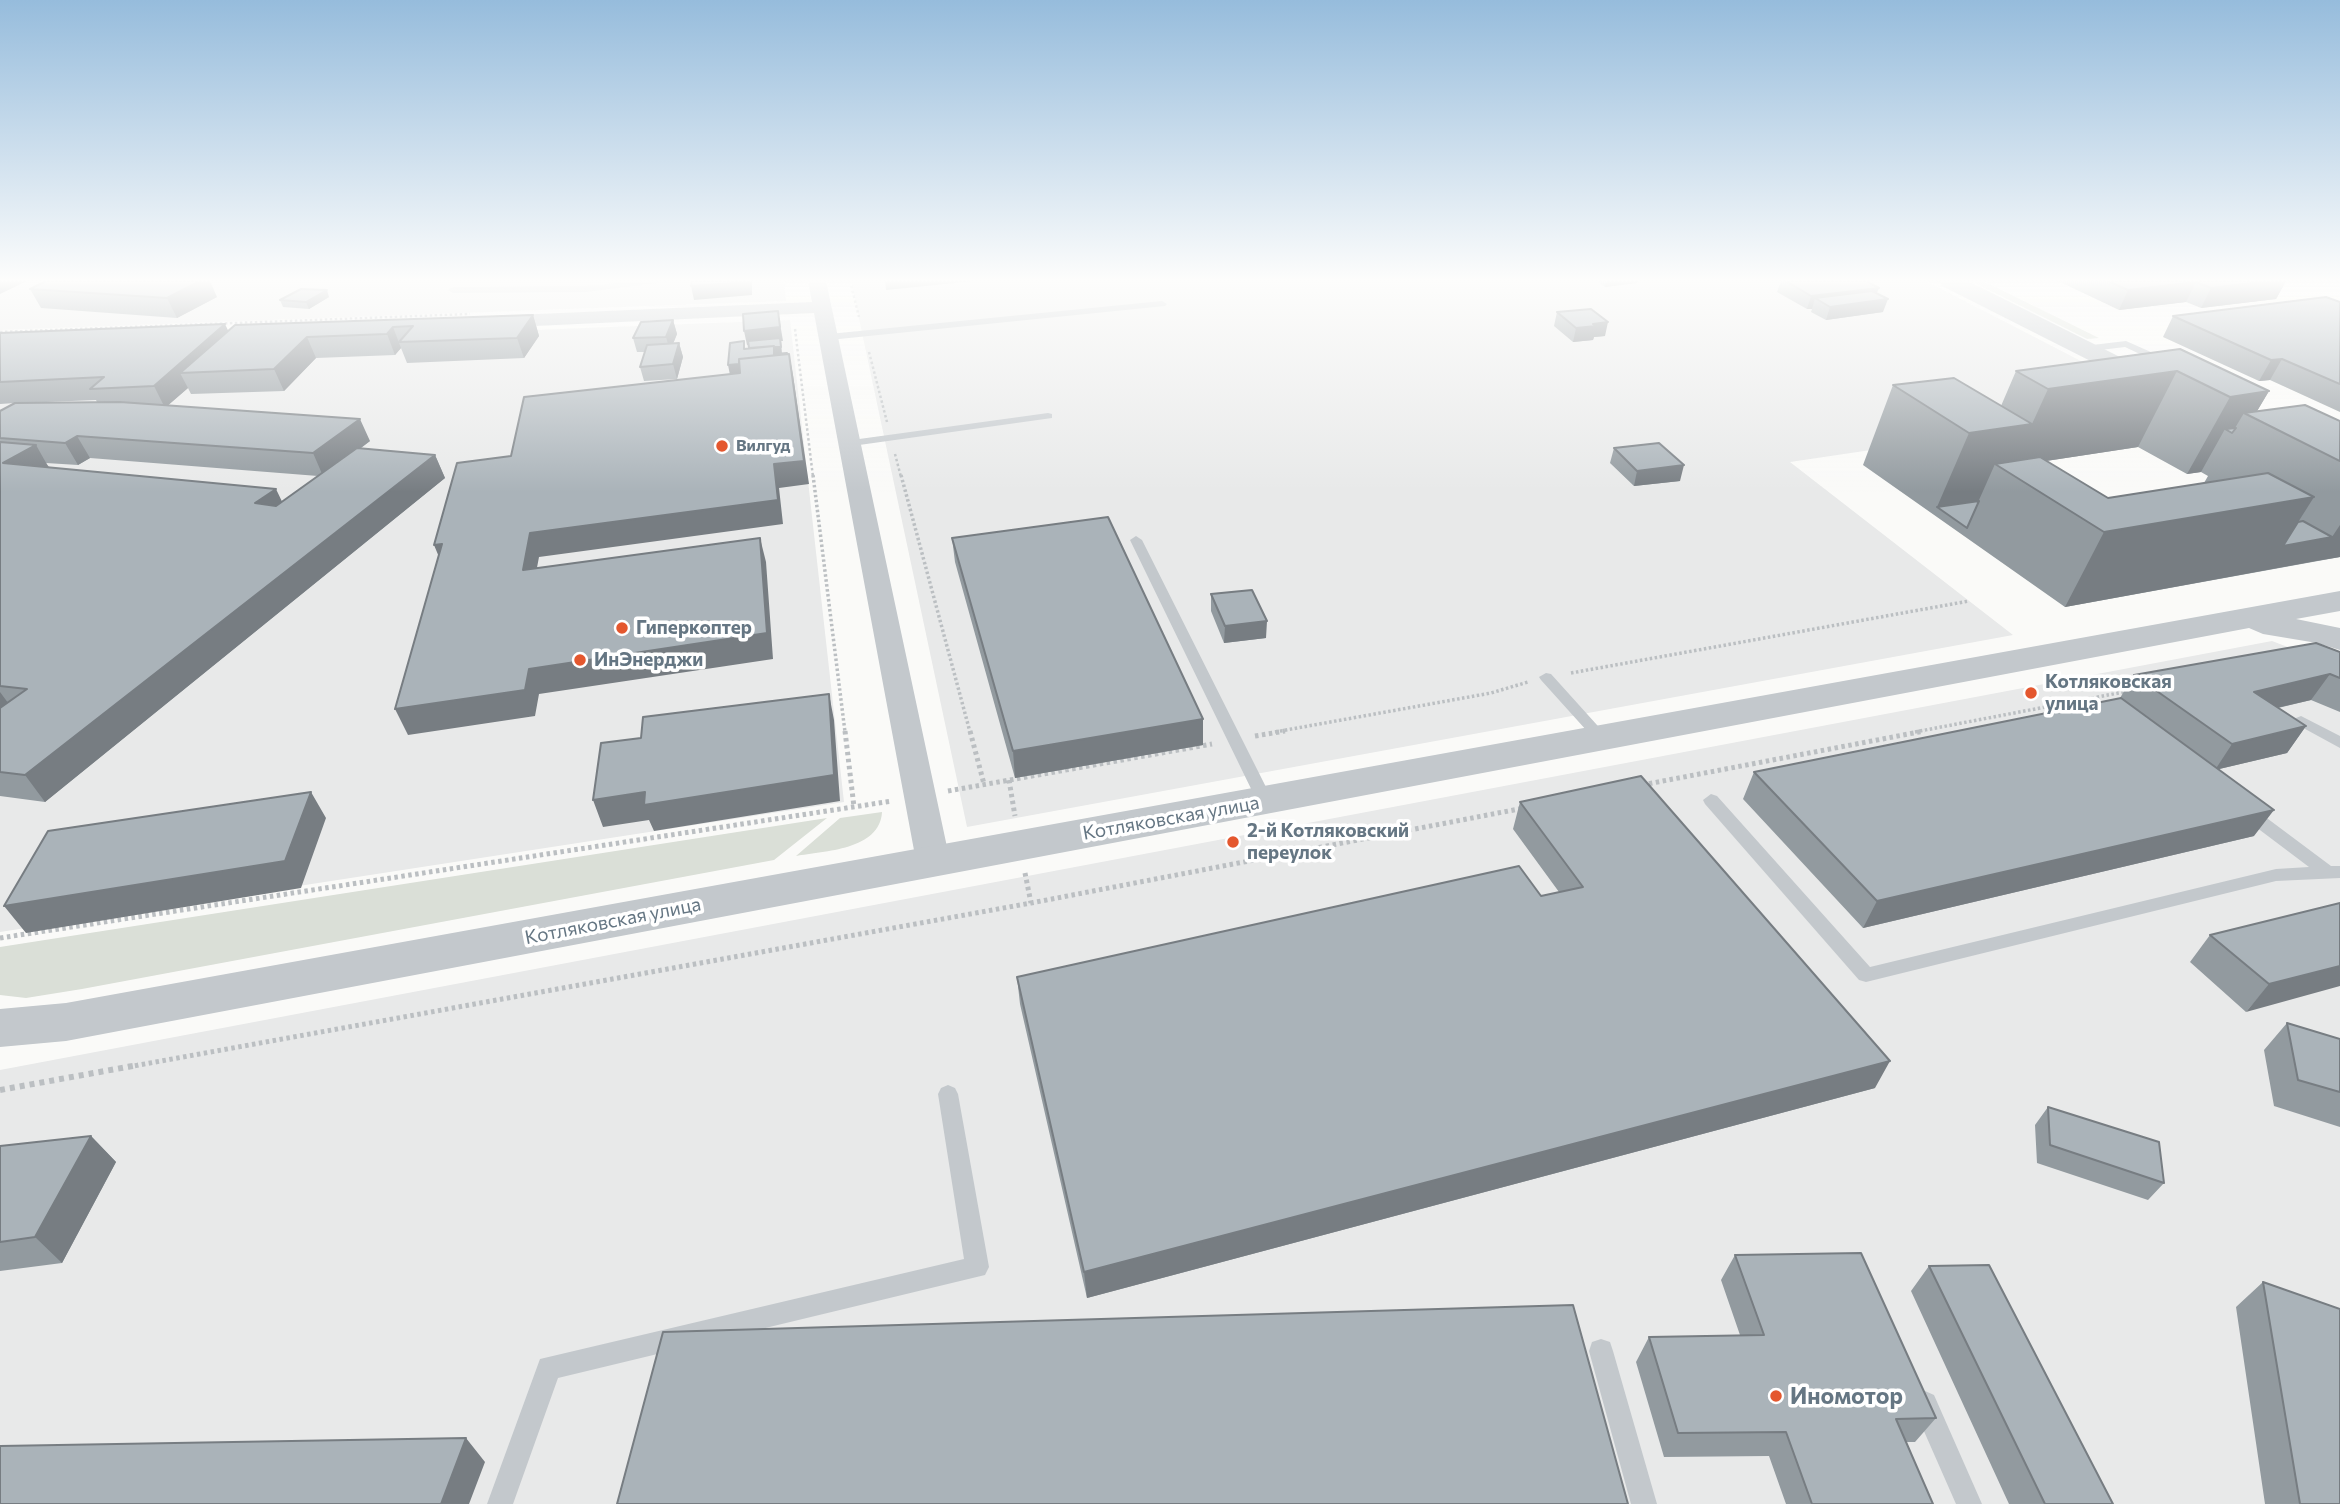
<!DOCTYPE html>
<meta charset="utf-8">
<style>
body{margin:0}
canvas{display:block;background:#fafaf8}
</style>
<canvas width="2340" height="1504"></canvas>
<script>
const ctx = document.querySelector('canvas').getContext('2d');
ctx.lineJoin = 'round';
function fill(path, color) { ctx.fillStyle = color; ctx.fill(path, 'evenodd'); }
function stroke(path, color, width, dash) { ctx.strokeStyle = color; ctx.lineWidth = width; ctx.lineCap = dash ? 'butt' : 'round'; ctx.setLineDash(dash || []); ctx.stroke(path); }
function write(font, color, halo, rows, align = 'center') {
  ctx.font = font + ' Commissioner,sans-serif'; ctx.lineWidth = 7; ctx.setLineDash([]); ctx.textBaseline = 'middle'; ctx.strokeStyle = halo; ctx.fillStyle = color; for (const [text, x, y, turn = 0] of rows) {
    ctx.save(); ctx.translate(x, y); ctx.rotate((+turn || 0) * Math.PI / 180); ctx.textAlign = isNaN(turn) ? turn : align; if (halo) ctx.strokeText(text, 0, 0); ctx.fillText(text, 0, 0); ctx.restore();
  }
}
fill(new Path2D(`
 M 0,281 L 784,281 L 786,301 L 0,330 Z
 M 851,281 L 1926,281 L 2168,406 L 1790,462 L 2013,635 L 967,827 Z
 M 790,320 L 844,802 L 0,932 L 0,351 Z
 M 2272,641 L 2340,667 L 2340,1504 L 0,1504 L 0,1070 Z`), '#e8e9e9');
fill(new Path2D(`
 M 1971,281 L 1983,281 L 2099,338 L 2087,339 Z
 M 882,812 C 880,850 824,851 796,856 L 840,818 Z
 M 827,818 L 774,860 L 82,989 L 26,998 L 0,995 L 0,947 Z`), '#dadfd7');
stroke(new Path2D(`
 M 850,281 L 859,317
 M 795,329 L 813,477
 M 0,332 L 470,314
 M 869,352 L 887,422
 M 895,454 L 901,477`), '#bbbfc2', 2.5, [2.5, 2.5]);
stroke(new Path2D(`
 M 813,475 L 845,732
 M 901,475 L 970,732
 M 1571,673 L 1969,601
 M 1275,732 L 1491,693 L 1528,682
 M 1915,732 L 2129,691`), '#bbbfc2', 3.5, [2.5, 2.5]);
stroke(new Path2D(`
 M 845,731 L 854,807
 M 970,731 L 984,784
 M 1255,736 L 1285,731
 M 1009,780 L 1015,816
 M 1642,785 L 1924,731
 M 948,791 L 1212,744
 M 1025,873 L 1031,903
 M 0,938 L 892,801
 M 128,1067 L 1031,903 L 1524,808`), '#bbbfc2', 5, [3.5, 3.5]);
stroke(new Path2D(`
 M 0,1090 L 138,1065`), '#bbbfc2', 6, [5, 5]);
fill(new Path2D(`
 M 638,281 L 673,281 L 586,292 L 453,293 L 448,290 L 453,287 L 586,286 Z
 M 1162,301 L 1167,304 L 1165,306 L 829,340 L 824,337 L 829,334 Z
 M 2126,341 L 2169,360 L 2170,362 L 2161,364 L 2125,347 L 2084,352 L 2079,349 L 2084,346 Z
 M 1048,413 L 1052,414 L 1052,418 L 852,446 L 846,443 L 852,440 Z
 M 1136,536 L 1142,540 L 1273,801 L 1271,805 L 1265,807 L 1257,801 L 1130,540 Z
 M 1546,673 L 1551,674 L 1606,735 L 1609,738 L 1606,741 L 1596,741 L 1541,680 L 1539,677 Z
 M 2301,716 L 2340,736 L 2340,748 L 2296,724 L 2293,721 L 2296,718 Z
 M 1711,794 L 1717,796 L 1870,967 L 2276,869 L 2309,867 L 2240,815 L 2238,811 L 2246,805 L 2252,807 L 2331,866 L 2340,866 L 2340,878 L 2276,881 L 1866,982 L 1859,980 L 1705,804 L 1703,800 Z
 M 948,1085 L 955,1088 L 958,1094 L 989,1267 L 985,1275 L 558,1378 L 513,1504 L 487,1504 L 540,1359 L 964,1259 L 938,1094 L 941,1088 Z
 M 1601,1339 L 1610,1342 L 1613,1351 L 1657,1504 L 1631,1504 L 1589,1351 L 1592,1342 Z
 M 1925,1391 L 1934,1395 L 1982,1504 L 1956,1504 L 1912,1404 L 1916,1395 Z`), '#c3c8cc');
fill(new Path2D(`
 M 808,281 L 826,281 L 950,861 L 945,870 L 933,873 L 921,870 L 916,861 L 814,313 L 492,328 L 482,322 L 492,316 L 812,302 Z`), '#c3c8cc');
fill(new Path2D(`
 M 1939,281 L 1968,281 L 2160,377 L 2164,382 L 2160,387 L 2151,390 L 2142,387 L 1942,286 Z
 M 2340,591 L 2340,611 L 2296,619 L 2340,628 L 2340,650 L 2317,643 L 2263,634 L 2249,628 L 66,1041 L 0,1047 L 0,1009 L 66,1003 Z`), '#c3c8cc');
fill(new Path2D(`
 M 1597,281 L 1638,281 L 1637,283 L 1605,287 Z
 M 1781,281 L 1866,281 L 1877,293 L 1883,312 L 1826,320 L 1811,312 L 1812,309 L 1807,309 L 1777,292 Z
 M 2058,281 L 2286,281 L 2276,299 L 2201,308 L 2186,302 L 2119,310 Z
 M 30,289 L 217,297 L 177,318 L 41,308 Z
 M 329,297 L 309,309 L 283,307 L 280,300 Z
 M 2340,302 L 2340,412 L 2270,380 L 2259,381 L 2163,337 L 2173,316 Z
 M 1557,312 L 1605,336 L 1594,337 L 1593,340 L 1573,342 L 1554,326 Z
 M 533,315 L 539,336 L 524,358 L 407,363 L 401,348 L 395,355 L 316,358 L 284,391 L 191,394 L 188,388 L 168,405 L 370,441 L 361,448 L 435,455 L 445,478 L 45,802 L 0,796 L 0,411 L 15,403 L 0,404 L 0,333 L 228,331 ZM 96,400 L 97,402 L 22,403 ZM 90,458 L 318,476 L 282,502 L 49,467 L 46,463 L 78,465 Z
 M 673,320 L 677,334 L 673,344 L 679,343 L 683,357 L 677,379 L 644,381 L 640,367 L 645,352 L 637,352 L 633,338 Z
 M 2180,349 L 2269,391 L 2257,411 L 2340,421 L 2340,557 L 2065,607 L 1863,465 L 1893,385 L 2001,406 L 2016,371 ZM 2138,447 L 2187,474 L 2201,472 L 2208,476 L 2204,483 L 2108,498 L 2046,461 Z
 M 1614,448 L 1680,481 L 1634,486 L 1610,463 Z
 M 952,538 L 1203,719 L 1203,745 L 1015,778 L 955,562 Z
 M 1211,594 L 1266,638 L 1224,643 L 1211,611 Z
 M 2340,652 L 2340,712 L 2311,700 L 2278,708 L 2306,726 L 2287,753 L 2219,769 L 2254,836 L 1863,928 L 1743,799 L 1754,772 L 2120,698 L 2134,675 Z
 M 1520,802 L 1875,1088 L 1087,1298 L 1020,1004 L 1017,977 L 1541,896 L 1559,892 L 1513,829 Z
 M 2340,903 L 2246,1012 L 2190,962 L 2210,935 Z
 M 2287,1023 L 2340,1039 L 2340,1127 L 2274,1106 L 2264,1050 Z
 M 2048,1107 L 2164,1183 L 2148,1200 L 2037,1163 L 2035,1125 Z
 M 91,1136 L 116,1162 L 62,1263 L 0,1271 L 0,1146 Z
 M 1735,1255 L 1936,1418 L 1915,1442 L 1906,1442 L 1933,1504 L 1786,1504 L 1769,1456 L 1664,1457 L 1636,1362 L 1649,1337 L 1740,1335 L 1721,1280 Z
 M 1929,1266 L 2113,1504 L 2009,1504 L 1911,1291 Z
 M 2263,1282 L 2340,1504 L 2265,1504 L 2236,1307 Z`), '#929a9f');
fill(new Path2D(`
 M 0,281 L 27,281 L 0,294 Z
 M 200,281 L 210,281 L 217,297 L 177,318 L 167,298 Z
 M 752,281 L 752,295 L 694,300 L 691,286 Z
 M 885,281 L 975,281 L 886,290 Z
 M 1607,281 L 1638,281 L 1637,283 L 1605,287 Z
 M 2268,281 L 2286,281 L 2276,299 L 2201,308 L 2211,288 Z
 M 2196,282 L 2186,302 L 2119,310 L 2128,290 Z
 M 1879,288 L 1874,300 L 1888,299 L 1883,312 L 1826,320 L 1830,307 L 1815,298 L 1812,309 L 1807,309 L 1811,296 Z
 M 327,290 L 329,297 L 309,309 L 306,302 Z
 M 778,311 L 783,341 L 781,341 L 782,354 L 731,380 L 728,365 L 750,357 L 780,341 L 747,345 L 744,331 Z
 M 533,315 L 539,336 L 524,358 L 517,338 Z
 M 673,320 L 677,334 L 670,351 L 666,337 Z
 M 1608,322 L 1605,336 L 1594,337 L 1593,340 L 1573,342 L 1576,328 L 1593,324 Z
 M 225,324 L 235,345 L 180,373 L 188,388 L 165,408 L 154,386 Z
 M 393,327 L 401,348 L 395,355 L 387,334 Z
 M 307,337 L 316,358 L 284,391 L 274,369 Z
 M 679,343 L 683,357 L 677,379 L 673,364 Z
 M 789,354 L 793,375 L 809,484 L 779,488 L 783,524 L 539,557 L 532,594 L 523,570 L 530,533 L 774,464 Z
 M 2282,359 L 2270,380 L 2259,381 L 2271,360 Z
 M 2177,371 L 2138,447 L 2013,466 L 1995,464 L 1975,509 L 1937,507 L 1969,433 L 2032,424 L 2048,389 Z
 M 2269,391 L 2253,418 L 2244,413 L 2232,433 L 2225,429 L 2201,472 L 2187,474 L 2230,397 Z
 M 360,419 L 370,441 L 323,476 L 313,453 Z
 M 77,436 L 90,458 L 78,465 L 65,443 Z
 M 36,445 L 49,468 L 3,463 Z
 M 435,455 L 445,478 L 45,802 L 25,775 Z
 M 1684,465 L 1680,481 L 1634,486 L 1637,471 Z
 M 276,489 L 287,512 L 255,503 Z
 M 2314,497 L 2283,546 L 2332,537 L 2316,561 L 2065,607 L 2104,532 Z
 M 2340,525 L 2340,557 L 2316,561 Z
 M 760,538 L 766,562 L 773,659 L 539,694 L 535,716 L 408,735 L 395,709 L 529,669 Z
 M 442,544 L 444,569 L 434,545 Z
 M 1267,621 L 1266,638 L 1224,643 L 1225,626 Z
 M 2330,674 L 2311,700 L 2237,717 L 2254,692 Z
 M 0,692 L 14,711 L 0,722 Z
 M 829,694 L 834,720 L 840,801 L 654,831 L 649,820 L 603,827 L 593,800 Z
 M 1203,719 L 1203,745 L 1015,778 L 1013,751 Z
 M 2306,726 L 2287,753 L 2215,770 L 2232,744 Z
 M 311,792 L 326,818 L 301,888 L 26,933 L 4,906 Z
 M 2274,810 L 2254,836 L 1863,928 L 1877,901 Z
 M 2340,966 L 2340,986 L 2246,1012 L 2269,984 Z
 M 1890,1061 L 1875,1088 L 1087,1298 L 1084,1272 Z
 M 91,1136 L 116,1162 L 62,1263 L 35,1237 Z
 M 466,1438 L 485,1462 L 469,1504 L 441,1504 Z`), '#777d82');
const building = new Path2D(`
 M 46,281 L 200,281 L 167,298 L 30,289 Z
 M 692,281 L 749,281 L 749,282 L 691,286 Z
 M 1786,281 L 1866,281 L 1879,288 L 1811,296 Z
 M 2108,281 L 2268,281 L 2211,288 L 2196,282 L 2128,290 Z
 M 301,289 L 327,290 L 306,302 L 280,300 Z
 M 1872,291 L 1888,299 L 1830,307 L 1815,298 Z
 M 2326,297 L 2340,302 L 2340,384 L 2282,359 L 2271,360 L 2173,316 Z
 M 1591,309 L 1608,322 L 1593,324 L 1596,326 L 1576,328 L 1557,312 Z
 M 778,311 L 780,327 L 744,331 L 743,314 Z
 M 533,315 L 517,338 L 399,342 L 413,326 L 393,327 L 387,334 L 307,337 L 274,369 L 180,373 L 235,325 Z
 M 673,320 L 666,337 L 633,338 L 641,322 Z
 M 225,324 L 154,386 L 90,389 L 104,377 L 0,382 L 0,333 Z
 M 780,338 L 781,347 L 774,347 L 774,346 L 749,348 L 748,341 Z
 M 744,341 L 744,349 L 774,346 L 774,354 L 787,353 L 787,354 L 739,359 L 739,364 L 728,365 L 730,343 Z
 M 679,343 L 673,364 L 640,367 L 647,345 Z
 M 2180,349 L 2269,391 L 2230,397 L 2177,371 L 2048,389 L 2016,371 Z
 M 789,354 L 804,461 L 774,464 L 778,500 L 530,533 L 523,570 L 760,538 L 767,633 L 529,669 L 525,690 L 395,709 L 442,544 L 434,545 L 457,463 L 511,456 L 524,397 L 740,373 L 739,359 Z
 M 1954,378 L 2032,424 L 1969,433 L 1893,385 Z
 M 120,402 L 360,419 L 313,453 L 77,436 L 65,443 L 0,438 L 0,411 L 15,403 Z
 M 2305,405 L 2340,421 L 2340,461 L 2244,413 Z
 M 2236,428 L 2232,433 L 2225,429 Z
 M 0,442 L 36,445 L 3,463 L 276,489 L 255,503 L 276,506 L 357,448 L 435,455 L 25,775 L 0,772 L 0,708 L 27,689 L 0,686 Z
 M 1659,443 L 1684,465 L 1637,471 L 1614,448 Z
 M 2040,457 L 2108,498 L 2268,473 L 2314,497 L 2104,532 L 1995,464 Z
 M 1979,501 L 1967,528 L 1937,507 Z
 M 1108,517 L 1203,719 L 1013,751 L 952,538 Z
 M 2303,521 L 2332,537 L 2283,546 L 2298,522 Z
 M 1252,590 L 1267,621 L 1225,626 L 1211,594 Z
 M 2316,643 L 2340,652 L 2340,678 L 2330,674 L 2254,692 L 2306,726 L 2232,744 L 2134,675 Z
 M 829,694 L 834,775 L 644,805 L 645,792 L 593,800 L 601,743 L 641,738 L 643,717 Z
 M 2121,698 L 2274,810 L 1877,901 L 1754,772 Z
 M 1641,776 L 1890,1061 L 1084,1272 L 1017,977 L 1519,866 L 1541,896 L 1583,887 L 1520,802 Z
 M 311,792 L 285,861 L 4,906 L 48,831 Z
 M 2340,903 L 2340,966 L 2269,984 L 2210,935 Z
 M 2287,1023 L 2340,1039 L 2340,1092 L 2298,1080 Z
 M 2048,1107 L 2159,1142 L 2164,1183 L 2050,1145 Z
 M 91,1136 L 35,1237 L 0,1242 L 0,1146 Z
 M 1861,1253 L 1936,1418 L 1896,1419 L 1933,1504 L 1812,1504 L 1786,1432 L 1678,1433 L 1649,1337 L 1764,1335 L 1735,1255 Z
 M 1989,1265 L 2113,1504 L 2045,1504 L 1929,1266 Z
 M 2263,1282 L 2340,1309 L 2340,1504 L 2300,1504 Z
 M 1573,1305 L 1628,1504 L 617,1504 L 663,1332 Z
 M 466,1438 L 441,1504 L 0,1504 L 0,1446 Z`);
fill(building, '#aab3b9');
stroke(building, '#777d82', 2);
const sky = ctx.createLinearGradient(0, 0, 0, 492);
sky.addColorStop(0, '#96bcdc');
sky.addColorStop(0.57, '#fdfdfc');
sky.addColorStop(1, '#fdfdfc00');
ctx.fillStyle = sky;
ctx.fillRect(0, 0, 2340, 492);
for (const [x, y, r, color] of [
 [722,446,7,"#e4572e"],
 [622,628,7,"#e4572e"],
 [580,660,7,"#e4572e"],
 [2031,693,7,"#e4572e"],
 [1233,842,7,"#e4572e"],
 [1776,1396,7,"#e4572e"]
]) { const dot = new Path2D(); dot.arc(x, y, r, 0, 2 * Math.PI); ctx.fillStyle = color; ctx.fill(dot); stroke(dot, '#fff', 2.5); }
write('bold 16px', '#657683', '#fff', [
 ["Вилгуд",736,446]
], 'left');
write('bold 19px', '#657683', '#fff', [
 ["Гиперкоптер",636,628],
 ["ИнЭнерджи",594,660],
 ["Котляковская",2045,682],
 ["улица",2045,704],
 ["2-й Котляковский",1247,831],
 ["переулок",1247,853]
], 'left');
write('19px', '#657683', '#fff', [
 ["Котляковская улица",1171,818,-10],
 ["Котляковская улица",613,921,-11]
]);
write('bold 23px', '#657683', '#fff', [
 ["Иномотор",1790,1396]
], 'left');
</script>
